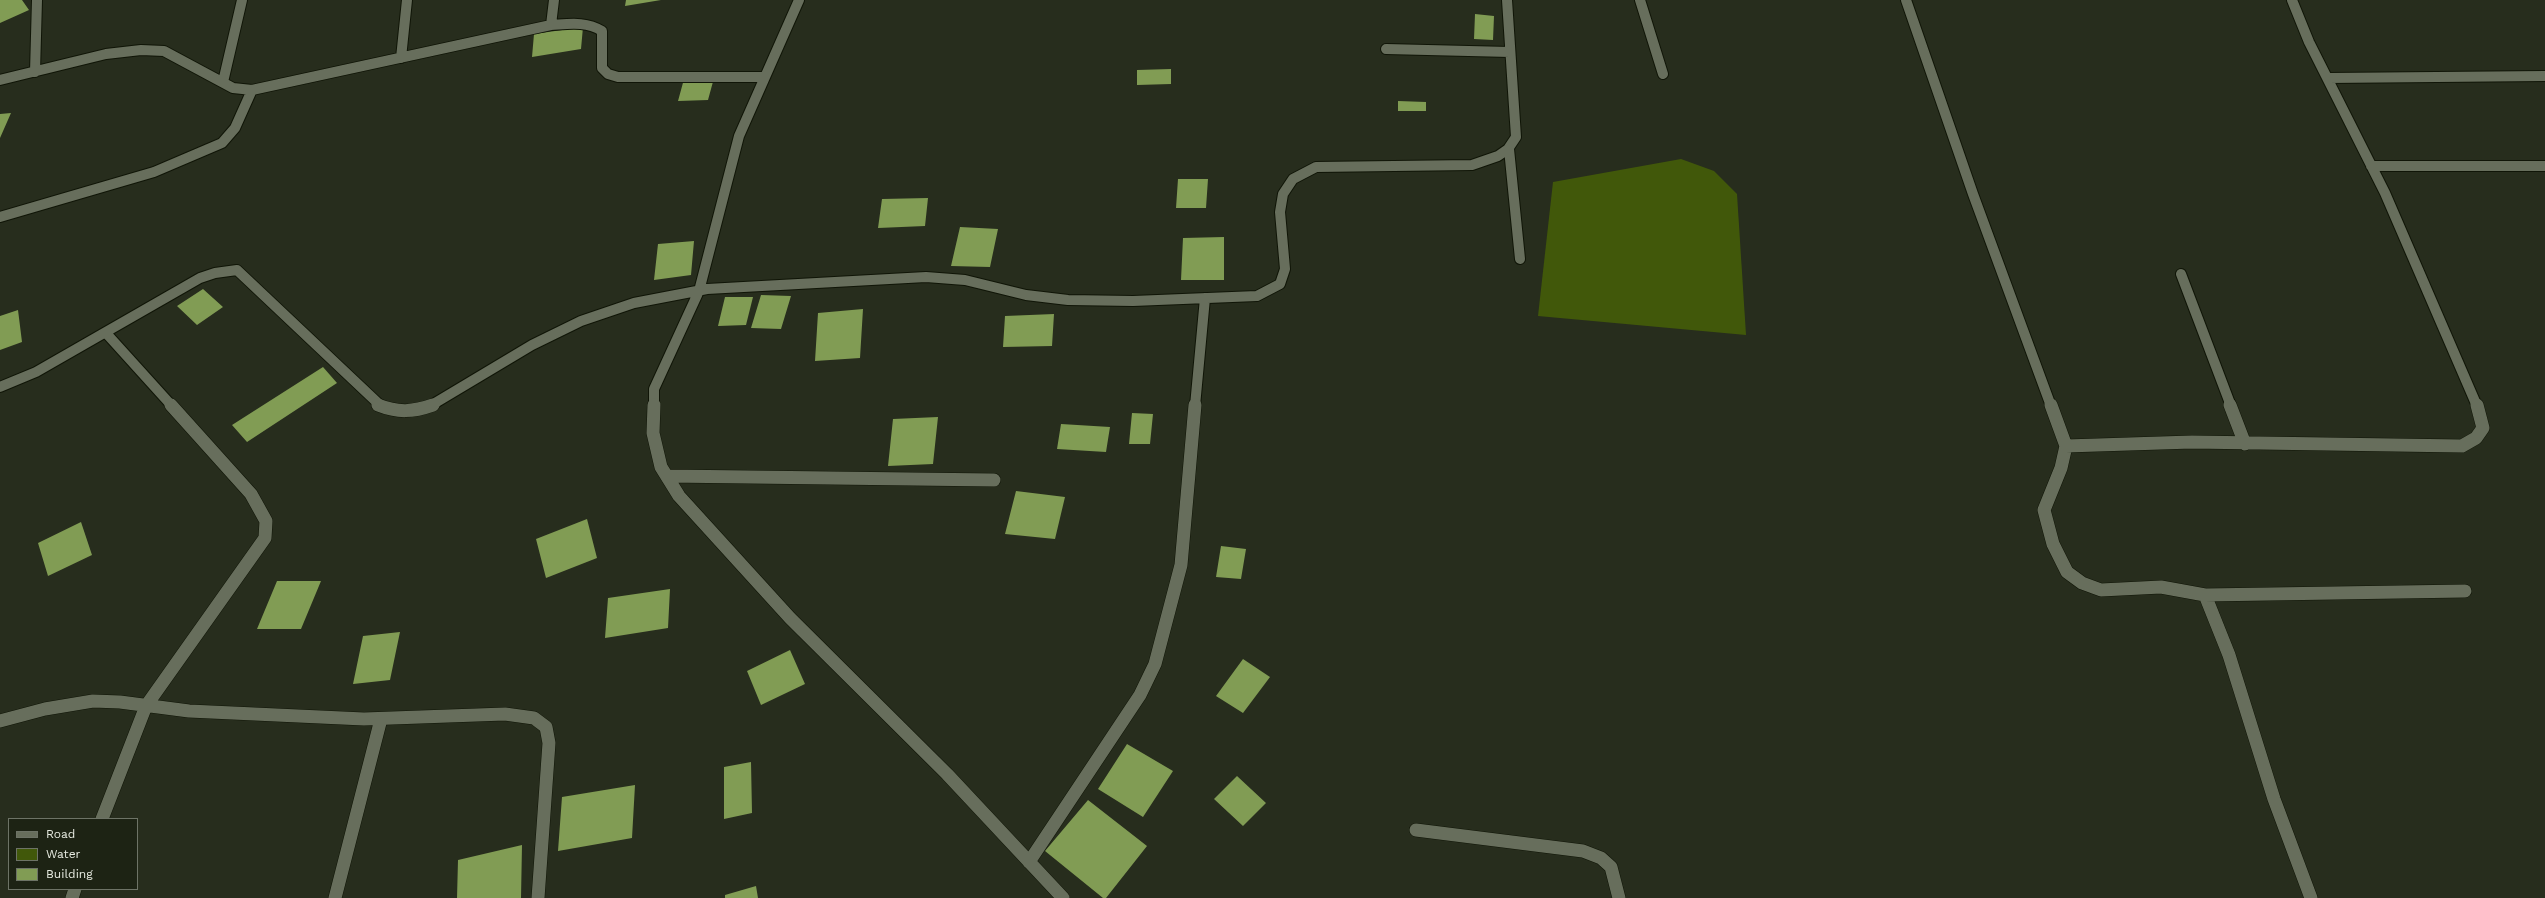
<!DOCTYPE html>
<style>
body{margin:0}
#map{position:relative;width:2545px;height:898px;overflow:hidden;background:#272d1d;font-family:"Work Sans",sans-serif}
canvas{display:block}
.legend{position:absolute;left:8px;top:818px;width:130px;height:72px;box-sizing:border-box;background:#1d2314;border:1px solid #6d7366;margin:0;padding:5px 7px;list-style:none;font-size:12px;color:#e6eae0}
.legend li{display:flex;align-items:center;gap:8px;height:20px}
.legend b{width:20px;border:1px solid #6d7366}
</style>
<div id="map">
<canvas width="2545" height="898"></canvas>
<ul class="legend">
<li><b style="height:5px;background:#676e5c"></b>Road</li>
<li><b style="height:11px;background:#41580a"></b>Water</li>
<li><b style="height:11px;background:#819c54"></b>Building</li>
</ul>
</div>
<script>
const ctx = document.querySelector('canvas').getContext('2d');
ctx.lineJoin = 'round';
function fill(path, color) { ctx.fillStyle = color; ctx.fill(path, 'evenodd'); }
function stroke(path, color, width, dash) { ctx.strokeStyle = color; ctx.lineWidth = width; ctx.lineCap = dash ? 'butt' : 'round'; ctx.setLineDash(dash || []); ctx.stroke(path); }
fill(new Path2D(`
 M 1681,159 L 1714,171 L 1737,194 L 1746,335 L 1538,316 L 1553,182 Z`), '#41580a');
fill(new Path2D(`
 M 0,0 L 22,0 L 29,10 L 0,23 Z
 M 626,0 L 661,0 L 625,6 Z
 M 1475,14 L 1494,16 L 1493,40 L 1474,39 Z
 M 583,27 L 581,49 L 532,57 L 534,34 Z
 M 1171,69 L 1171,84 L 1137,85 L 1137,70 Z
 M 714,78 L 708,100 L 678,101 L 684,79 Z
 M 1398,101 L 1426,102 L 1426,111 L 1398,111 Z
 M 11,113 L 0,138 L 0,114 Z
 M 1178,179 L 1208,179 L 1206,208 L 1176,208 Z
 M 928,198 L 925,226 L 878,228 L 882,199 Z
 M 960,227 L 998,229 L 990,267 L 951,266 Z
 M 1224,237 L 1224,280 L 1181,280 L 1183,238 Z
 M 694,241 L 691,275 L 654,280 L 658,244 Z
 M 203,289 L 223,307 L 197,325 L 177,306 Z
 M 761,295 L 791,296 L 781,329 L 751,328 Z
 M 725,297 L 753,297 L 746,325 L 718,326 Z
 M 863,309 L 860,358 L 815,361 L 818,313 Z
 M 18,310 L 22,342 L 0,350 L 0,316 Z
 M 1054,314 L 1052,346 L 1003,347 L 1005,316 Z
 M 323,367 L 337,383 L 247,442 L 232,425 Z
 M 1132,413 L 1153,414 L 1150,444 L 1129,444 Z
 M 938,417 L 933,464 L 888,466 L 893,419 Z
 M 1061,424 L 1110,427 L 1106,452 L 1057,449 Z
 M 1016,491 L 1065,497 L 1055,539 L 1005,534 Z
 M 587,519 L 597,558 L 546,578 L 536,539 Z
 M 81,522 L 92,555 L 48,576 L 38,543 Z
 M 1221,546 L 1246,549 L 1241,579 L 1216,577 Z
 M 277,581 L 321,581 L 301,629 L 257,629 Z
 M 670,589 L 668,628 L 605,638 L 608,598 Z
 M 400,632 L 390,680 L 353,684 L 363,636 Z
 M 790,650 L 805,684 L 761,705 L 747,671 Z
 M 1243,659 L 1270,677 L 1243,713 L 1216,696 Z
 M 1127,744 L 1173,771 L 1143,817 L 1098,789 Z
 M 751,762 L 752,813 L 724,819 L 724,767 Z
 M 1237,776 L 1266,803 L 1243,826 L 1214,799 Z
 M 635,785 L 632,838 L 558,851 L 562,797 Z
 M 1088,800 L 1147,846 L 1106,898 L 1103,898 L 1045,851 Z
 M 522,845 L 521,898 L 457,898 L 458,860 Z
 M 756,886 L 758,898 L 725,898 L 725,895 Z`), '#819c54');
const streetFar1 = new Path2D(`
 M 1640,0 L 1663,74
 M 1906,0 L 1973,194 L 2051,406
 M 2292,0 L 2309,42 L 2385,193 L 2477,406
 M 551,25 L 554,0
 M 1386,49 L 1510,52
 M 401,58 L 407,0
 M 35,72 L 37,0
 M 2328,78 L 2545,76
 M 0,80 L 106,54 L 141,50 L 164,51 L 233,88 L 252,90 L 551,25 C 569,24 586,21 602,31 L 602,68 L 608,74 L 618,77 L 765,77
 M 223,82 L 242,0
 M 1509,149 L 1520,259
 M 2371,166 L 2545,166
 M 0,217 L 154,172 L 222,143 L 235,128 L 252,90
 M 2181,274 L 2231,406
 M 106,333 L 172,406
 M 0,387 L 36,372 L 200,278 L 215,273 L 237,270 L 381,406
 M 430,406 L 532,345 L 581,321 L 634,303 L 707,289 L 926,277 L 965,280 L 1026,295 L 1068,300 L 1133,301 L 1257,296 L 1280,284 L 1285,269 L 1280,212 L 1283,194 L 1293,179 L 1316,167 L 1472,165 L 1498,156 L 1508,149 L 1516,137 L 1507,0
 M 654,406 L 654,389 L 699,291 L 739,136 L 799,0
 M 1195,406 L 1205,298`);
const street = new Path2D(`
 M 378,405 C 398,413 413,412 433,405
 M 654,405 L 653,433 L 661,467 L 679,496 L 790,618 L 947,774 L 1063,898
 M 2051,405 L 2066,446 L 2061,468 L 2044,510 L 2053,544 L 2067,572 L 2082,583 L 2101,590 L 2161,587 L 2205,595 L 2229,655 L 2274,799 L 2311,898
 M 2230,405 L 2245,444
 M 2066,446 L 2192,442 L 2462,446 L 2476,438 L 2483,428 L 2477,405
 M 667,476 L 994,480
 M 2205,595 L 2465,591
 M 0,721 L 45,709 L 93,701 L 120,702 L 189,711 L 364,719 L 505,714 L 534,718 L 546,727 L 549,743 L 538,898
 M 102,819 L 146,706 L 265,538 L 266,521 L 251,494 L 171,405
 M 1416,830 L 1583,851 L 1601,858 L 1611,867 L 1619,898
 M 1029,862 L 1140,695 L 1155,664 L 1181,565 L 1195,405
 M 72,898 L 75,889
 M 335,898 L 381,719`);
stroke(streetFar1, '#101507', 12);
stroke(street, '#101507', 14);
stroke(streetFar1, '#676e5c', 10);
stroke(street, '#676e5c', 13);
</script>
